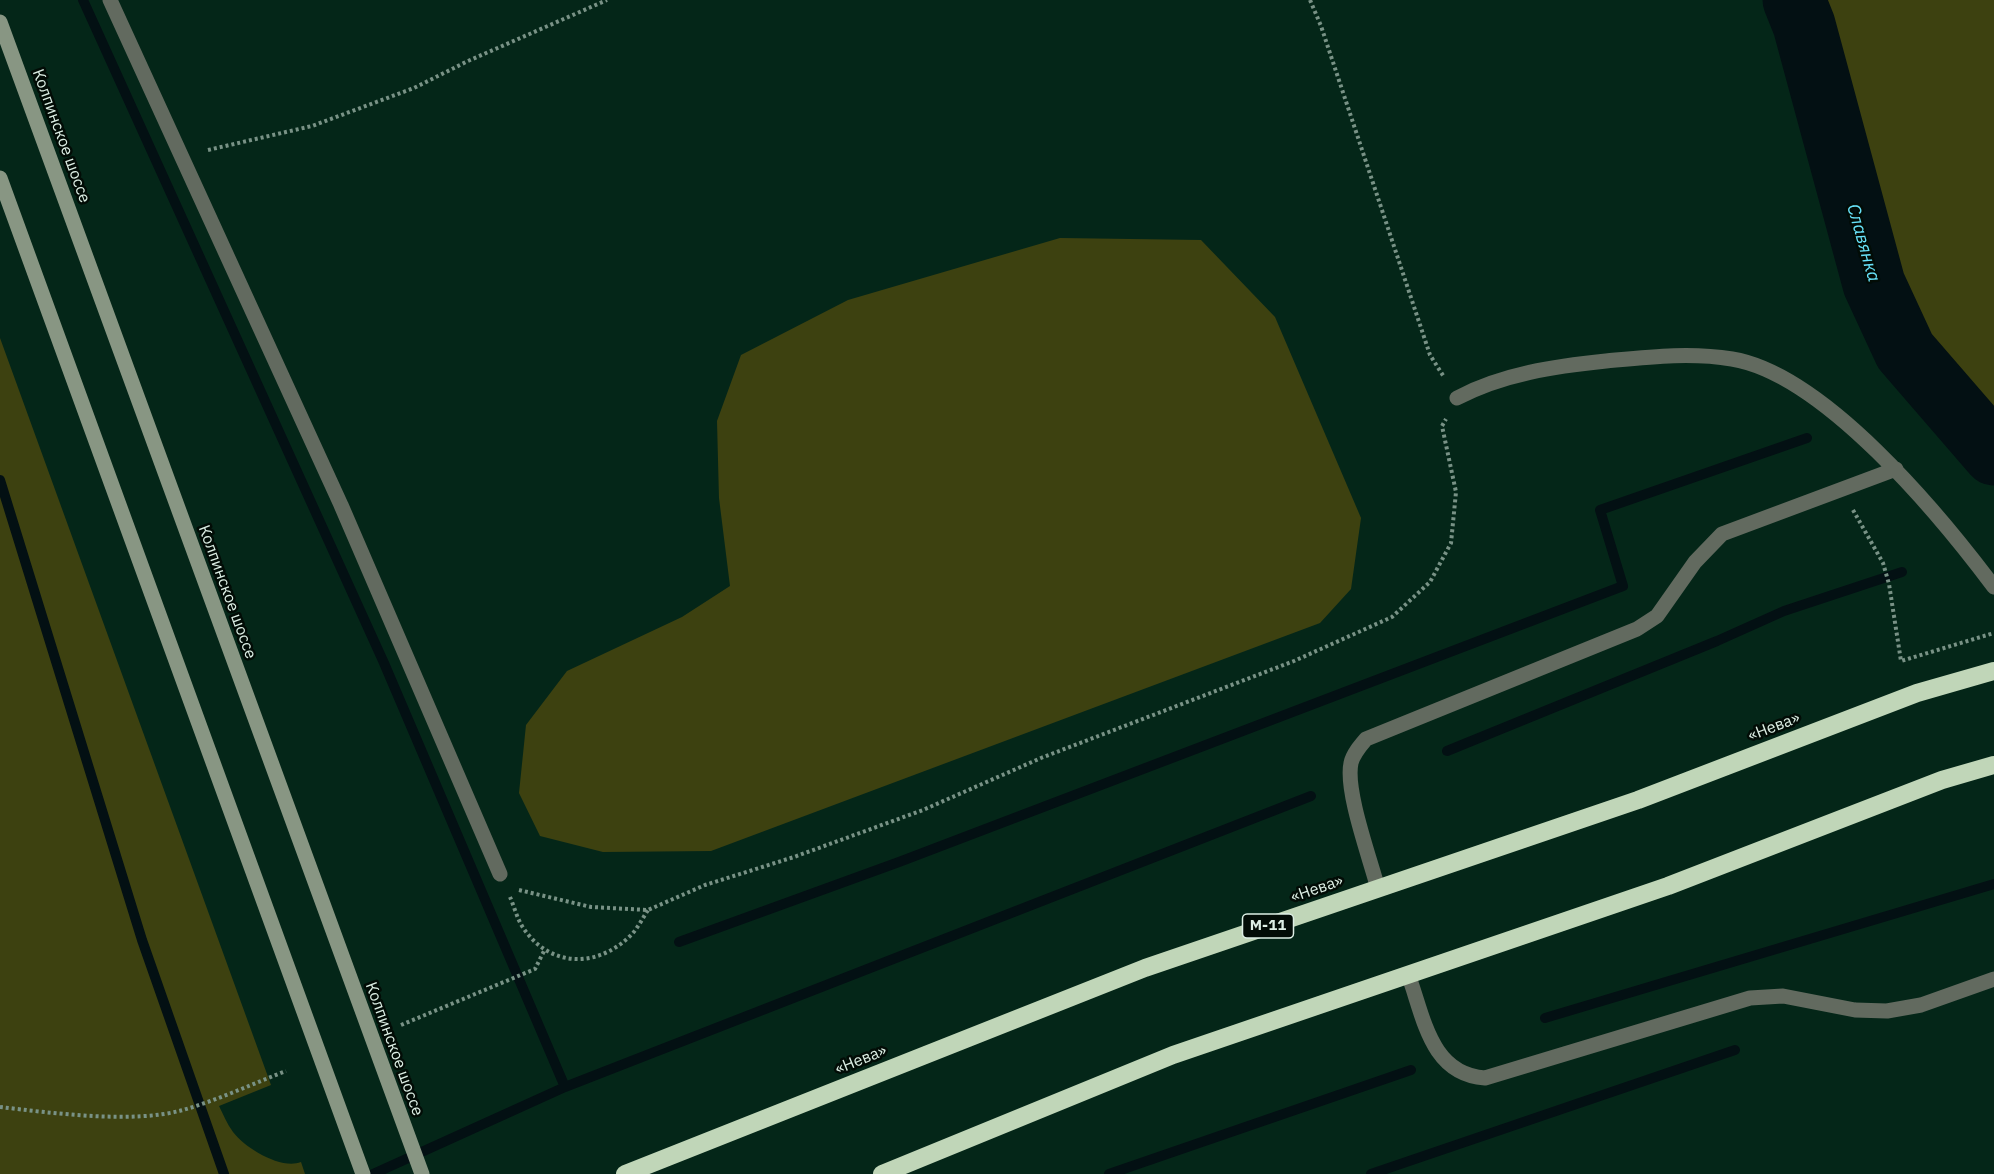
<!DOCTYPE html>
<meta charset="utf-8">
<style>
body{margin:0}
canvas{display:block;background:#042618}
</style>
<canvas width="1994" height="1174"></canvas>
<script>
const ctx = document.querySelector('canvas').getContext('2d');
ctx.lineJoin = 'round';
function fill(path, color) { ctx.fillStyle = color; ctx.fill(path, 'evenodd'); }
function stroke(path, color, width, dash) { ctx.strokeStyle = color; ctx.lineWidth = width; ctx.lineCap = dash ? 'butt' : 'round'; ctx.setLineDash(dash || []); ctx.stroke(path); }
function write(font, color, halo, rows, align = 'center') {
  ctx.font = font + ' "IBM Plex Sans",sans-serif'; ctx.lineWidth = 5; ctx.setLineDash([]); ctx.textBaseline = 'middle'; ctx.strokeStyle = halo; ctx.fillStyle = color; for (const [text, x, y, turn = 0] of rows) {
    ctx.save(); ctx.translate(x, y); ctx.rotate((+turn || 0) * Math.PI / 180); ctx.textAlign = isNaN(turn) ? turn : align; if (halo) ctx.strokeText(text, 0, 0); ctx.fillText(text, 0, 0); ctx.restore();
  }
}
fill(new Path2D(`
 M 1819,0 L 1994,0 L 1994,427 L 1914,325 Z
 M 1060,238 L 1201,240 L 1275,317 L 1361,518 L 1351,589 L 1320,623 L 711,851 L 603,852 L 540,836 L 519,793 L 526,725 L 567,671 L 682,617 L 730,586 L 719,498 L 717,421 L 741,355 L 848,300 Z
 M 0,338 L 271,1085 L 219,1106 C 223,1114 227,1124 233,1132 C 245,1148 281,1170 301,1162 L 305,1174 L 0,1174 Z`), '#3d4110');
stroke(new Path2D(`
 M 83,0 L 384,663 L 565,1087
 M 0,480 L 142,940 L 224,1174
 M 1447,751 L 1717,641 L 1784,611 L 1902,572
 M 679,942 L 899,862 L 1623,586 L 1600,510 L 1807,438
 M 1545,1018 L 1994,884
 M 373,1174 L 565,1087 L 1311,796
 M 1109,1174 L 1411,1070
 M 1371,1174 L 1735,1050`), '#031013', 10);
stroke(new Path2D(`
 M 1794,0 L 1804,25 L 1874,284 L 1905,351 L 1994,454`), '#031013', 63);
stroke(new Path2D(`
 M 1310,0 L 1321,26 L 1430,355 L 1444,377
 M 208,150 L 312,126 L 414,88 L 468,61 L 607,0
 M 1853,510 L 1883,563 L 1889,584 L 1901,661 L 1994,633
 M 519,890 L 591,907 L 648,910 L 705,885 L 794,857 L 923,810 L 1041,758 L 1294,661 L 1392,617 L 1430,582 L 1451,543 L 1456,492 L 1442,426 L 1446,419
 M 510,897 C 514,906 517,918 522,926 C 548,967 595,969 629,937 C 637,930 642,919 648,910
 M 401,1025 L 535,969 L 544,951
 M 0,1107 C 52,1113 133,1124 183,1110 C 218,1100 252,1084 286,1071`), '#799286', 4, [3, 3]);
stroke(new Path2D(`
 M 110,0 L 341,505 L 500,874
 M 1457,398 C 1502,374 1556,366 1606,361 C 1648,357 1690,352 1732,359 C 1824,374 1940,515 1994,587
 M 1378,889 C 1370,858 1345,791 1351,763 C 1353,754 1360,746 1366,739 L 1637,629 L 1657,616 L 1695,562 L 1722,534 L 1896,469
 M 1408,974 C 1424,1017 1430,1074 1485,1078 L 1750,998 L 1783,996 L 1855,1010 L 1887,1011 L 1921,1005 L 1994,979`), '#626a5f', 15);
stroke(new Path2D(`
 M 0,22 L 422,1174
 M 0,178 L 363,1174`), '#889683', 15);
stroke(new Path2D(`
 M 625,1174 L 1145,968 L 1638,800 L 1917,693 L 1994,671
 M 882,1174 L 1173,1055 L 1668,886 L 1942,780 L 1994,765`), '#c0d6b8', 18);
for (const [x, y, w] of [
 [1268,926,51]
]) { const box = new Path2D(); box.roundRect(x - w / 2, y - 12, w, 24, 4.5); ctx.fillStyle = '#020c06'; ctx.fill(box); stroke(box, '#ddefe5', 1.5); }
write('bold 15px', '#ddefe5', null, [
 ["М-11",1268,926]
]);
write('16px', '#ddefe5', '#020c06', [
 ["Колпинское шоссе",61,136,70],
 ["Колпинское шоссе",227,592,70],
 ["«Нева»",1774,727,-21],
 ["«Нева»",1317,889,-19],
 ["Колпинское шоссе",394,1049,70],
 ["«Нева»",861,1060,-22]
]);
write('italic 18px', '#68e3fa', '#020c06', [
 ["Славянка",1863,243,74]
]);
</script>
